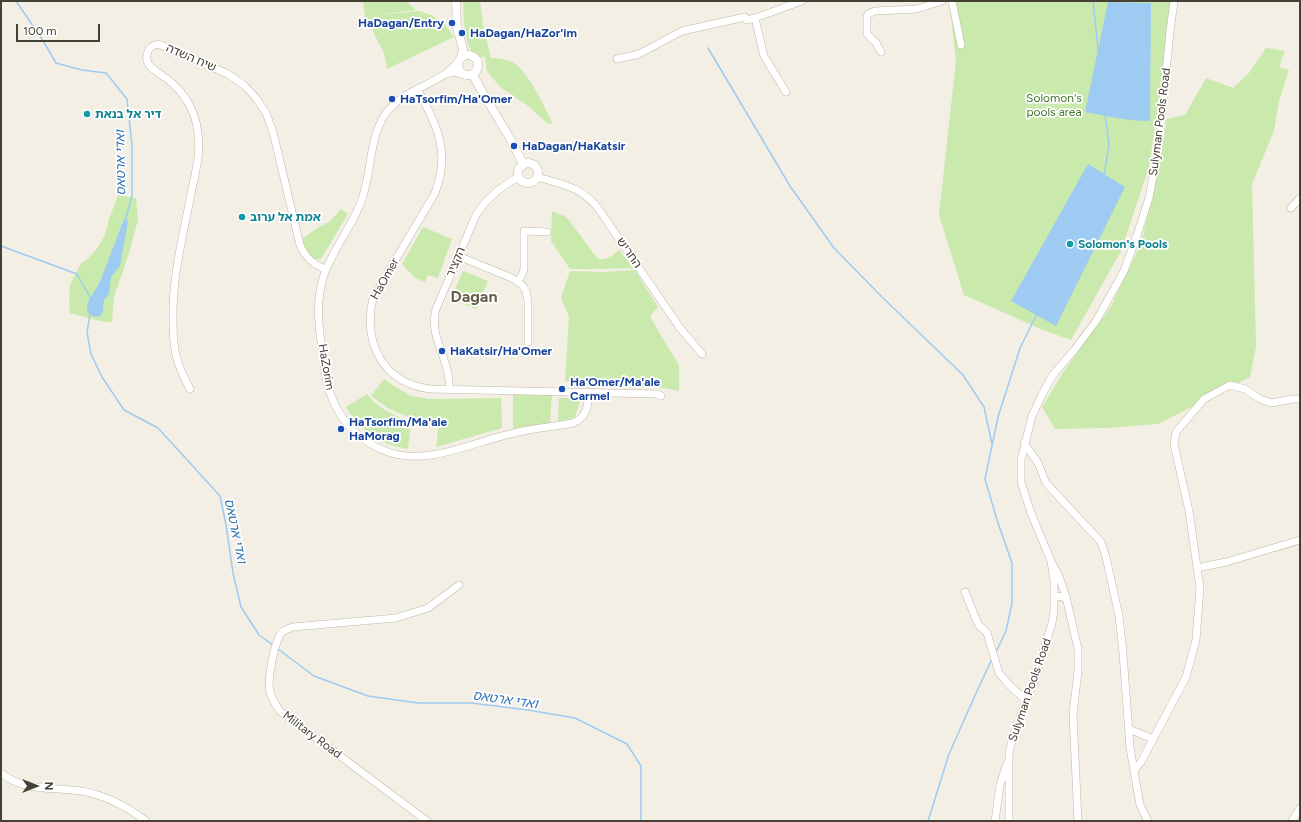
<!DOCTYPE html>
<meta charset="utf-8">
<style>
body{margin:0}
#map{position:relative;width:1301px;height:822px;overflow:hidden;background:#f3efe5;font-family:Figtree,sans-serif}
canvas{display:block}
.frame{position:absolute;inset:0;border:2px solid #454034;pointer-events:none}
.north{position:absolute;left:16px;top:766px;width:40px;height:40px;-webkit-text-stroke:3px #fff;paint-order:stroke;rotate:90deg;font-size:11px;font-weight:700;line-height:16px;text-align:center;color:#454034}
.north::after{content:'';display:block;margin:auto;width:14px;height:18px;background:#454034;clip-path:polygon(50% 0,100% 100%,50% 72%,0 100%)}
.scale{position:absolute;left:16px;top:24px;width:84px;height:18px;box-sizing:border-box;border:2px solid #454034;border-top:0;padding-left:5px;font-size:12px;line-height:14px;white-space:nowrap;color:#454034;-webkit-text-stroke:3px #fff;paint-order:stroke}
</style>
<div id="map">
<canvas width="1301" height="822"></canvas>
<div class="frame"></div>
<div class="north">N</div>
<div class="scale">100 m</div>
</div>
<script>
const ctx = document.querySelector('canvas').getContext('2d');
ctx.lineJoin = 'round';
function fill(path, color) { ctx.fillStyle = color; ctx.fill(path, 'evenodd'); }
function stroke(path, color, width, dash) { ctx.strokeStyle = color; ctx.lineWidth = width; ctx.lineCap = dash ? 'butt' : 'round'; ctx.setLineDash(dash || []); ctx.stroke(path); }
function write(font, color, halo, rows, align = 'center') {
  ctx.font = font + ' Figtree,"Noto Sans Hebrew",sans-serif'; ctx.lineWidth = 3.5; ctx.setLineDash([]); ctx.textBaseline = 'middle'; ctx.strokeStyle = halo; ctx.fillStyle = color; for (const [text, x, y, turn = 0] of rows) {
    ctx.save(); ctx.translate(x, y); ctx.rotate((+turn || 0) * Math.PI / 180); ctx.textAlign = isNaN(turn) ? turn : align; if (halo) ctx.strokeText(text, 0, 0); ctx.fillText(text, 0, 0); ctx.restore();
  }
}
fill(new Path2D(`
 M 363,1 L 406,1 L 416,10 L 375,15 L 420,11 L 433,16 L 443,22 L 454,37 L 387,69 L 384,53 L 365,16 Z
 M 463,1 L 480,1 L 483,25 L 491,58 C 498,58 506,59 512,62 C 528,70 545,108 553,124 L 547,123 L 527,105 L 500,87 L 487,71 L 485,57 C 483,57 480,57 478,57 C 463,50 464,15 463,1 Z
 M 949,1 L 1171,1 L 1161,87 L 1149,167 L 1121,251 L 1071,340 L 1043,330 L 964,295 L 939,215 L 956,61 Z
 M 1266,48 L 1285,51 L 1279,67 L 1289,70 L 1279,101 L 1274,131 L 1252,184 L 1256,347 L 1250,377 L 1158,424 L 1105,428 L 1055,429 L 1042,407 L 1064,371 L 1110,308 L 1141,243 L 1162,152 L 1167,119 L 1185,115 L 1206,78 L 1233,88 L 1249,73 Z
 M 118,195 L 136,198 L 138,220 L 130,250 L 114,297 L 112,322 L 104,322 L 70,313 L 69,302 L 70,285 L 81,263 L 86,260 L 96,250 L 105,235 L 109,219 Z
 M 341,209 L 348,214 L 321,259 L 314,259 L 310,255 L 301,240 L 317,228 L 329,222 Z
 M 552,211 L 564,216 L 568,219 L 597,258 C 605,262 613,255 619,250 L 634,268 L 602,269 L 570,269 L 551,241 Z
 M 423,227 L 452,239 L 438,278 L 428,275 L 425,282 L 415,278 L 402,264 Z
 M 635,270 L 658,307 L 650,316 L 660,334 L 679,365 L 679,391 L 665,388 L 565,381 L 569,317 L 561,298 L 570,271 L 604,272 Z
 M 463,271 L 488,281 L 476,309 L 451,299 Z
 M 384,379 L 397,388 L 412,396 L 429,399 L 501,398 L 502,428 L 436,447 L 439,422 L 406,416 L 388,408 L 371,396 Z
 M 367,394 C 377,408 395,416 411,422 L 408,449 C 379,444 361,433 346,407 Z
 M 513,394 L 552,394 L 550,424 L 513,430 Z
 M 559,398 L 581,398 L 575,417 L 558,422 Z`), '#cae9ac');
fill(new Path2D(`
 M 1108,2 L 1151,3 L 1150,121 C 1127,121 1107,116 1085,112 Z
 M 1088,164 L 1125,187 L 1056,326 L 1011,301 Z
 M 124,219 L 128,221 L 120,266 L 111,277 L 109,294 L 104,300 L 103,312 L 100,316 L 96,317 L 90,315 L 87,311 L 88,302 L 100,282 Z`), '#9ecbf2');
stroke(new Path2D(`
 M 16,1 L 42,39 L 56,63 L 82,70 L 106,73 L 127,99 L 132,145 L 132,196 L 125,221
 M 1093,1 L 1098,49
 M 708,48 L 790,186 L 834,248 L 882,297 L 963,375 L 984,407 L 992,444
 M 1104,176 L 1109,145 L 1105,114
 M 1,246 L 77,274 L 91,299
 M 90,314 L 87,332 L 91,354 L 102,377 L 124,410 L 158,428 L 220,496 L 226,525 L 233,573 L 241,607 L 259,635 L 273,645
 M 278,649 L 314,676 L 368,696 L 418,703 L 471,703 L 528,710 L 575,718 L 627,744 L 641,766 L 641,821
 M 996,652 L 1006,631 L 1012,603 L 1012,563 L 997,520 L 985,479 L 998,417 L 1020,348 L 1037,314
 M 928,821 L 949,754 L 977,691 L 992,659`), '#9ecbf2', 1.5);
const minor = new Path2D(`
 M 952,1 L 961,45
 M 755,18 L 802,1
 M 881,52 L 876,43 L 867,34 L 867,17 L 868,14 L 875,11 L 917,9 L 942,1
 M 617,59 L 639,54 L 682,31 L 745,17 L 746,20 L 755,18 L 764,56 L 786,92
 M 458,62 C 440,85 404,88 386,113 C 369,137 372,171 362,199 C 353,226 333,248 324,275 C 316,299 318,323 322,348 C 324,363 325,379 330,393 C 340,422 362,444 391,453 C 430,465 476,441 514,433 C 533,428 553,427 573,423 C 586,418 589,406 588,393
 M 446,74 L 454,72 L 464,75
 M 417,89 C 437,125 451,152 435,193 L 373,298 C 364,335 377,374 416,386 C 421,388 426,388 431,389 L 657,394 L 661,396
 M 538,177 C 564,185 583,187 600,211 L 680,328 L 702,354
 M 1291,208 L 1300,198
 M 458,256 L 512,278 L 522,285 L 526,291 L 528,301 L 528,342
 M 518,281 L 522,275 L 524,269 L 524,231 L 547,232
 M 190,389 C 185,379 180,370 177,359 C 173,346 173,333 173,320 C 172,277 183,236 191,194 C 195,174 201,154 198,134 C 196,111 184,92 166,78 C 160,74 153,70 149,65 C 143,55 150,42 161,45 L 228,74 L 244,85 L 256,98 L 266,113 L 273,132 L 300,245 C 305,257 313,265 326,269
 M 449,390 C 452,361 428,339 436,309 L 476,215 C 487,198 501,186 519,177
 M 1024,443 L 1038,463 L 1046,483 L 1101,542 L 1106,557 L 1119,616 L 1123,653 L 1130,748 L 1140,805 L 1148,821
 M 1053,565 L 1059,576 L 1067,600
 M 1197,568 L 1226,562 L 1300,540
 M 965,592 L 978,624 L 987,633 L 999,673 L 1011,687 L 1026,700
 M 1054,596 L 1064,597 L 1067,601 L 1078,649 L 1078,671 L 1073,714 L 1078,821
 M 1129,729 L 1153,739
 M 1134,770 L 1141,762 L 1186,677 L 1196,640 L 1200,588 L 1189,511 L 1174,444 L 1176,432 L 1204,399 L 1230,385 L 1245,389 L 1260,399 L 1271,403 L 1293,399 L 1300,399
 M 1,773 C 24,792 54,787 81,791 C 106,795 126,806 146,821
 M 427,821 L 280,711 C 276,705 271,699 270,691 C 267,681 274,645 280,635 C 282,630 288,629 293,627 L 396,618 L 428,608 L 459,585
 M 995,821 L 1000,785 L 1007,763
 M 1009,821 L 1009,754 L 1013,736 L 1037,673 L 1052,623 L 1054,610 L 1054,581 L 1051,561 L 1031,513 L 1021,482 L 1021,460 L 1032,416 L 1042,395 L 1052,376 L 1075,349 L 1096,321 L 1124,271 L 1137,235 L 1149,198 L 1159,145 L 1170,31 L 1174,1
 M 1292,821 L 1300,808`);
const tertiary = new Path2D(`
 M 456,1 L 457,28 L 463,49 L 461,58
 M458 65a10 10 0 1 1 20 0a10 10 0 1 1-20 0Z
 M 473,75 L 484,95 L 508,135 L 524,165
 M518 173a10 10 0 1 1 20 0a10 10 0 1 1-20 0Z`);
stroke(minor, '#beb8a7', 8);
stroke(tertiary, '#beb8a7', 9);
stroke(minor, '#fff', 7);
stroke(tertiary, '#fff', 8);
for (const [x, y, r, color] of [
 [452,23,4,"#1a4fb4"],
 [462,33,4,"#1a4fb4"],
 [392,99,4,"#1a4fb4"],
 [87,114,4,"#0f9aa8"],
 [514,146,4,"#1a4fb4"],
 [242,217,4,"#0f9aa8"],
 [1070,244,4,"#0f9aa8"],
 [442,351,4,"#1a4fb4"],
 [562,389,4,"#1a4fb4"],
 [341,429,4,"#1a4fb4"]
]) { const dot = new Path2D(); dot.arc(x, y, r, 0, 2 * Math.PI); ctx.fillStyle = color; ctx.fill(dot); stroke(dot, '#fff', 1.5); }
write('bold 12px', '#164399', '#fff', [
 ["HaDagan/Entry",444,23,"right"],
 ["HaDagan/HaZor'im",470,33],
 ["HaTsorfim/Ha'Omer",400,99],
 ["HaDagan/HaKatsir",522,146],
 ["HaKatsir/Ha'Omer",450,351],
 ["Ha'Omer/Ma'ale",570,382],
 ["Carmel",570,396],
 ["HaTsorfim/Ma'ale",349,422],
 ["HaMorag",349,436]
], 'left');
write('12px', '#454034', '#fff', [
 ["שיח השדה",191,58,23],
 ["Sulyman Pools Road",1160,122,-83],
 ["החריש",629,253,55],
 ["הקציר",456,262,-67],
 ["HaOmer",385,279,-61],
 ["HaZorim",326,367,80],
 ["Sulyman Pools Road",1030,690,-71],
 ["Military Road",312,735,37]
]);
write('12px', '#407826', '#fff', [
 ["Solomon's",1054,98],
 ["pools area",1054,112]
]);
write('bold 12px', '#0d838f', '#fff', [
 ["דיר אל בנאת",95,114],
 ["אמת אל ערוב",250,217],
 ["Solomon's Pools",1078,244]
], 'left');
write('italic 13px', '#2b72b4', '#fff', [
 ["ואדי ארטאס",121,163,-91],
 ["ואדי ארטאס",235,531,78],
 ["ואדי ארטאס",505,700,8]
]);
write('bold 16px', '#685e4b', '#fff', [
 ["Dagan",474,297]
]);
</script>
